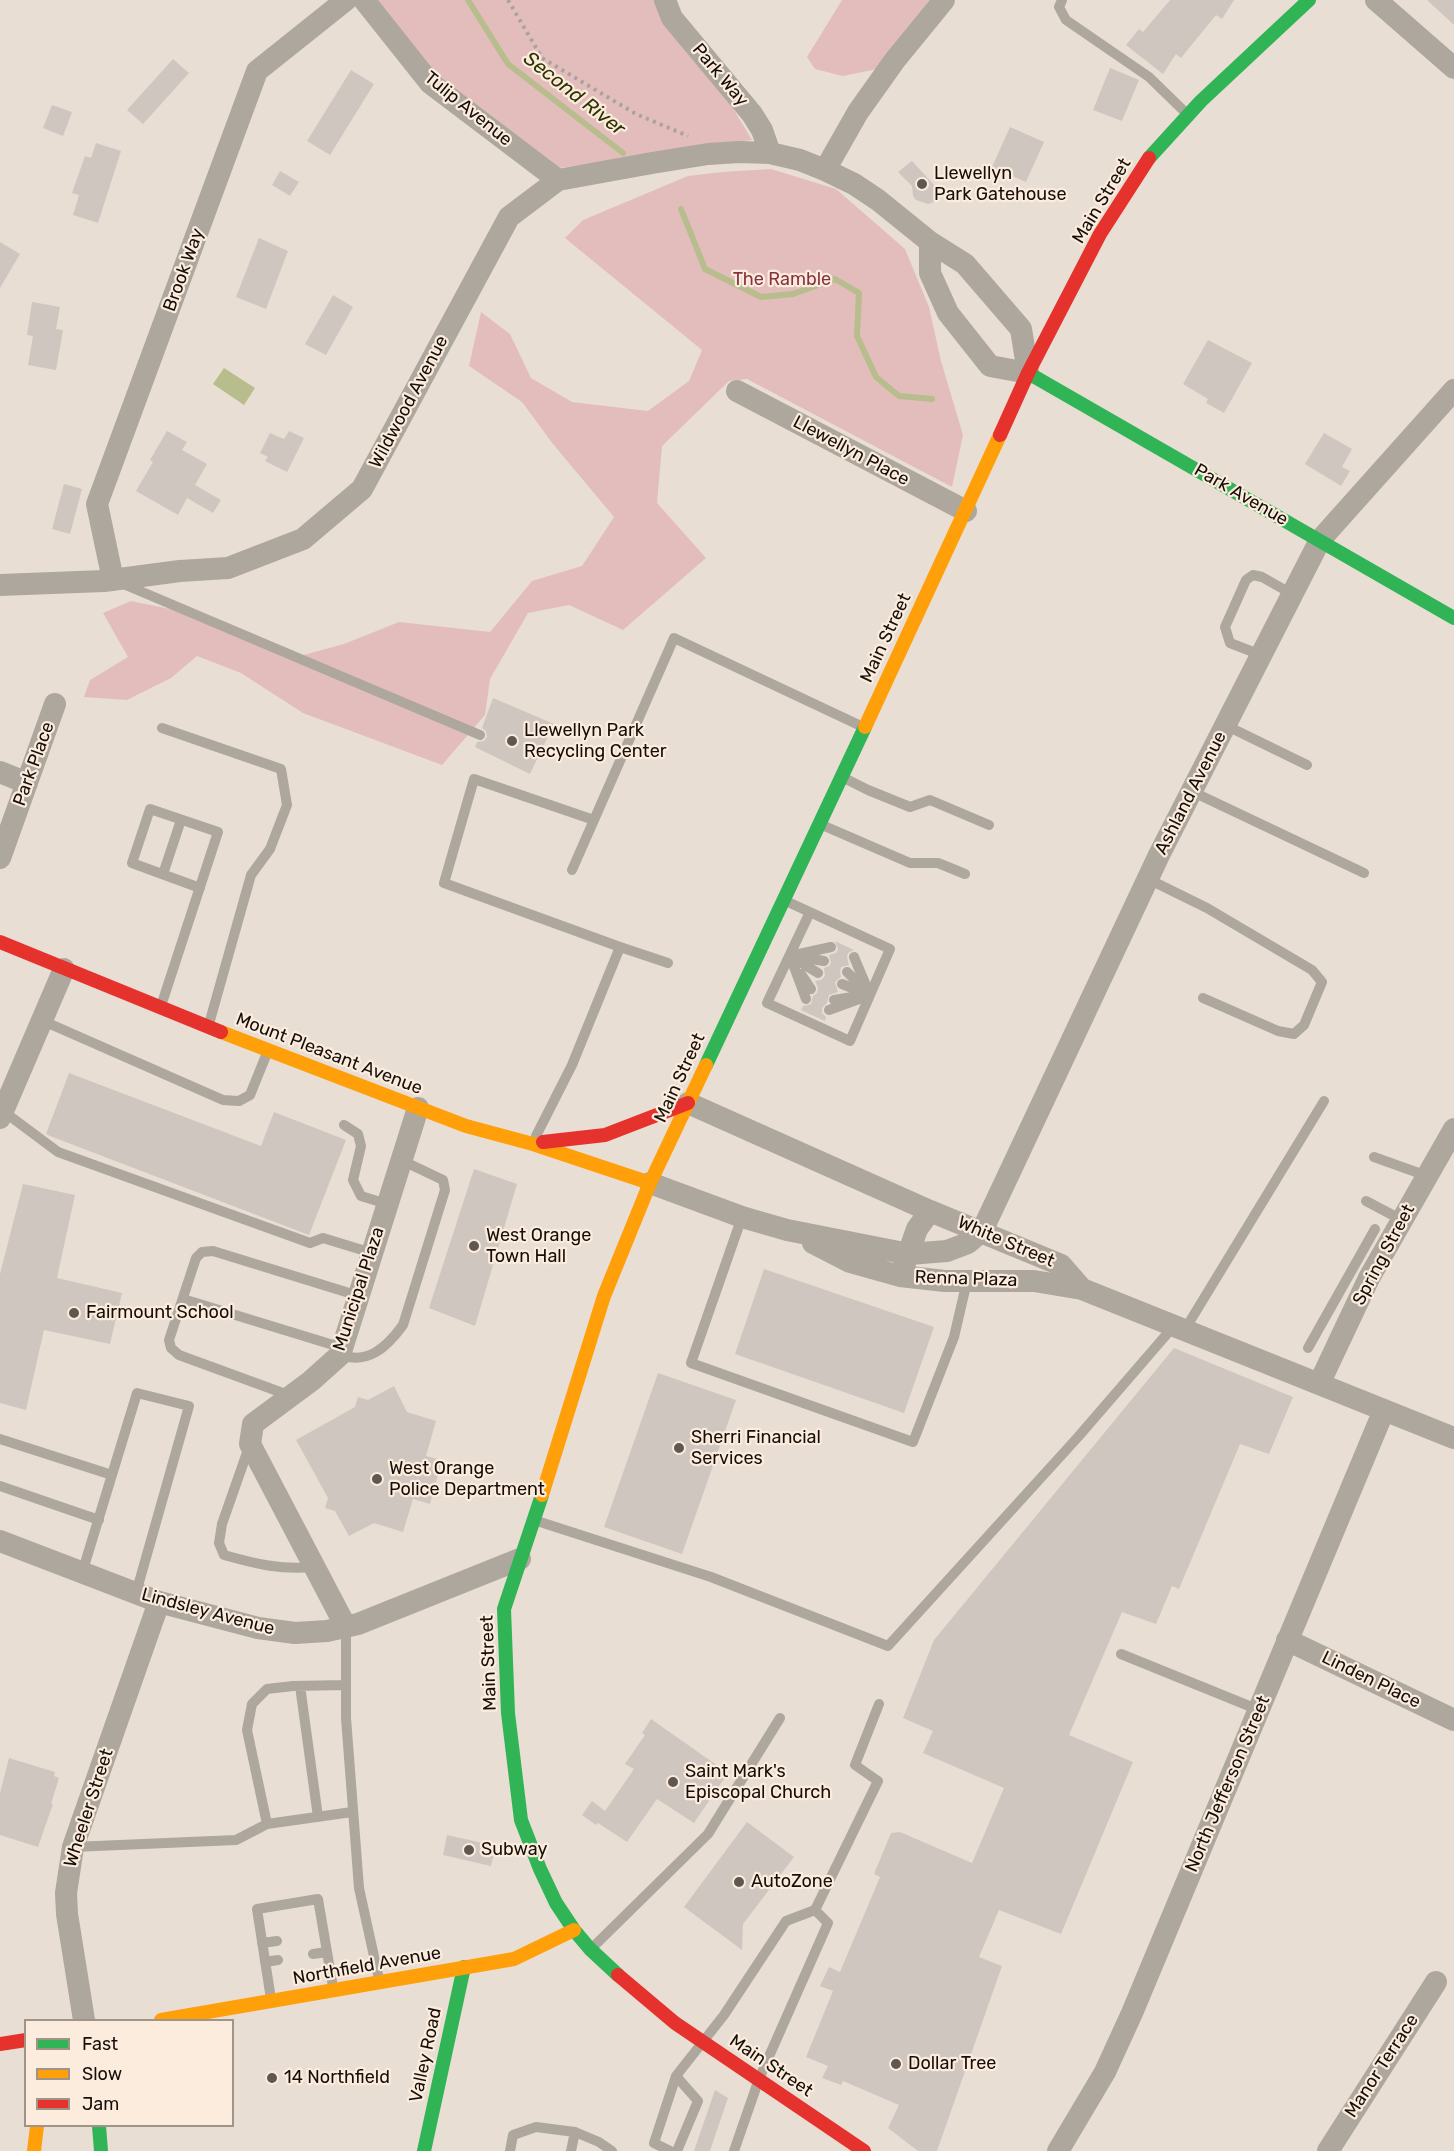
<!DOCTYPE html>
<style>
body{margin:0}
#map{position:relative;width:1454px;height:2151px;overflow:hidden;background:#e9ded4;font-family:Rubik,sans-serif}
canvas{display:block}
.legend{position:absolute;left:24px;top:2019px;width:210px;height:108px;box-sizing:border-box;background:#fcecdd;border:2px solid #a09488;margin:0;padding:8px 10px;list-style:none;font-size:18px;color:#160f09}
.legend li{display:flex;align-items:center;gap:12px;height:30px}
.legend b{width:30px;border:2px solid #a09488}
</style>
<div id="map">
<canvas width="1454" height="2151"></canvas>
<ul class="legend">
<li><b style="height:8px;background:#30b455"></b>Fast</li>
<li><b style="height:8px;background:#ff9f0a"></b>Slow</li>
<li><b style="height:8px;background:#e5322d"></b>Jam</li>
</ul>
</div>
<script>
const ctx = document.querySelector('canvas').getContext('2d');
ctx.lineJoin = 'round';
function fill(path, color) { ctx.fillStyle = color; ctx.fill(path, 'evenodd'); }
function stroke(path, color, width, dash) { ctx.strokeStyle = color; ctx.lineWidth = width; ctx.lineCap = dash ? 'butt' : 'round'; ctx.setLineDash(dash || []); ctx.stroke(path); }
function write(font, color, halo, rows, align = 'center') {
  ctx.font = font + ' Rubik,sans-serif'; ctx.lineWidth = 4.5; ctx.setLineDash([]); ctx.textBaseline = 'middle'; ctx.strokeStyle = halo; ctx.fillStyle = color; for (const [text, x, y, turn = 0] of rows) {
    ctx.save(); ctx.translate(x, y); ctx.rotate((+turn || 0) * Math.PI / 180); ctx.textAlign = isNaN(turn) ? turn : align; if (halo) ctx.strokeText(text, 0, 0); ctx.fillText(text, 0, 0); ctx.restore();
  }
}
fill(new Path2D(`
 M 369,0 L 658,0 L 725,95 L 752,140 L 560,168 L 459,99 Z
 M 842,0 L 930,0 L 877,69 L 843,76 L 815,69 L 807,57 Z
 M 771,169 L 836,189 L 905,249 L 929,307 L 941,361 L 963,435 L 952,487 L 747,379 L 729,381 L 662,446 L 657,503 L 706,558 L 623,630 L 569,605 L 528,613 L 490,679 L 485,715 L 442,765 L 303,713 L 241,673 L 197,656 L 171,678 L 127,700 L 84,697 L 90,680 L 128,657 L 103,613 L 131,601 L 199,615 L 300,656 L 344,644 L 399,622 L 490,632 L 532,581 L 582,566 L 614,517 L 553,444 L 522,402 L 469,366 L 481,312 L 510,334 L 531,378 L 572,402 L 648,411 L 689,381 L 702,350 L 565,238 L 583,220 L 688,176 L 722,172 Z`), '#e3bdbc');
fill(new Path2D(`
 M 224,368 L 255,388 L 244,405 L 213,384 Z`), '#b7bd8d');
stroke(new Path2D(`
 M 468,0 L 508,64 L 623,153
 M 681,209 L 705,269 L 761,297 L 793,294 L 835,279 L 859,293 L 857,336 L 876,377 L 899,396 L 932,399`), '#b7bd8d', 6);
fill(new Path2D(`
 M 1170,0 L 1234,0 L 1222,19 L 1216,15 L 1181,58 L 1176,54 L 1163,74 L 1126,45 L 1139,29 L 1143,32 Z
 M 1427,0 L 1454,0 L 1454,25 Z
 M 173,59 L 189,73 L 143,124 L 127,110 Z
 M 1110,68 L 1139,80 L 1122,121 L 1093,110 Z
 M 351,70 L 374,84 L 330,155 L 307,141 Z
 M 52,105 L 72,112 L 63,136 L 43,128 Z
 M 1010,127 L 1044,142 L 1026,182 L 992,167 Z
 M 96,143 L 121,151 L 98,223 L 73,215 L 79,195 L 72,193 L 85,156 L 91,158 Z
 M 912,161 L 936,187 L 937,196 L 934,202 L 928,204 L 916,200 L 913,196 L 912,186 L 898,172 Z
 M 280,171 L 299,182 L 290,196 L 272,185 Z
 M 259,238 L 288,251 L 266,309 L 236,297 Z
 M 0,242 L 20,254 L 0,288 Z
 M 333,295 L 353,307 L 326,355 L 305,344 Z
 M 32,302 L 60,307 L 56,329 L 63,330 L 56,370 L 28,365 L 33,336 L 27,335 Z
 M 1208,340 L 1252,363 L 1224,413 L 1206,403 L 1208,399 L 1183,384 Z
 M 167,431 L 187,442 L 182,450 L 207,464 L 195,485 L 221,500 L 213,513 L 187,498 L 178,515 L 136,491 L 153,462 L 150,460 Z
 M 289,431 L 304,438 L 287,472 L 265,461 L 268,457 L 260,453 L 270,433 L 284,439 Z
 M 1324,433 L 1352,449 L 1342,467 L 1350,471 L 1341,486 L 1305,464 Z
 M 64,484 L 82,489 L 70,534 L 52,529 Z
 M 493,698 L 554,724 L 530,774 L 475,747 L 477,742 L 484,741 L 487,737 L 486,731 L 482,728 Z
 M 835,941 L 854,950 L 848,953 L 847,957 L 849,965 L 841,967 L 840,971 L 841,977 L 835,982 L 838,992 L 829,995 L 827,1003 L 822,1008 L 822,1013 L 826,1017 L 825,1021 L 801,1010 L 803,1006 L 811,1004 L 813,996 L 817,993 L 818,988 L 815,981 L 821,980 L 825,976 L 824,968 L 829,966 L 831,963 L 829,955 L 836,953 L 838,949 Z
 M 69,1073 L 261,1146 L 274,1112 L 346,1140 L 309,1235 L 50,1136 L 46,1134 Z
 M 474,1169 L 517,1184 L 475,1326 L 429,1308 Z
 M 23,1184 L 75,1195 L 57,1278 L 122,1293 L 110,1344 L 44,1330 L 26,1410 L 0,1403 L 0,1274 Z
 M 764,1269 L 934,1327 L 904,1413 L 735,1354 Z
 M 1174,1348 L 1293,1397 L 1269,1454 L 1240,1444 L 1179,1589 L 1172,1586 L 1156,1624 L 1122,1612 L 1069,1735 L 1133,1762 L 1061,1934 L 999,1910 L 979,1957 L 1002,1966 L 937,2151 L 918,2151 L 888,2128 L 899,2105 L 843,2081 L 841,2085 L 822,2078 L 828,2066 L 806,2057 L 833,1991 L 820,1986 L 829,1967 L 840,1972 L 880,1877 L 874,1874 L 891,1833 L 900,1832 L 972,1863 L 1004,1788 L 923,1753 L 933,1731 L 903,1718 L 934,1640 Z
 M 658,1373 L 736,1400 L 682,1554 L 604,1527 Z
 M 394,1386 L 407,1412 L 436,1421 L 426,1456 L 442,1460 L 430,1504 L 413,1499 L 403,1532 L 374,1523 L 349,1536 L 335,1511 L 325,1508 L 328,1498 L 296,1440 L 355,1407 L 358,1397 L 368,1400 Z
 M 651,1719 L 728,1773 L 694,1823 L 657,1799 L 627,1842 L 598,1823 L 596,1825 L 582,1815 L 592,1801 L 605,1811 L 634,1769 L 625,1764 L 645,1735 L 642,1733 Z
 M 9,1758 L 55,1772 L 54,1776 L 59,1778 L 51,1804 L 53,1804 L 38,1847 L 0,1835 L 0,1793 Z
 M 747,1822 L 794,1857 L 743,1924 L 742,1950 L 684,1907 Z
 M 447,1835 L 496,1846 L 491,1866 L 443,1855 Z
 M 715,2090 L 728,2098 L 710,2151 L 694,2151 Z`), '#d0c6c0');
stroke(new Path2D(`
 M 508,0 L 542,58 L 636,114 L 688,136`), '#aaa39c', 4, [3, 4.5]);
stroke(new Path2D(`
 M 1062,0 L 1059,7 L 1066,20 L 1149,77 L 1185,112
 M 121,583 L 480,735
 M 1261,655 L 1230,643 L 1225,627 L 1246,580 L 1253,575 L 1262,577 L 1292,594
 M 1225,725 L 1307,765
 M 162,728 L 281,769 L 287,805 L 270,849 L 251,875 L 209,1024
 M 844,778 L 868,790 L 910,807 L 930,800 L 989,825
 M 1191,791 L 1364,873
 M 822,825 L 910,863 L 938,863 L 965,874
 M 572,870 L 594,820
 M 163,874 L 181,820
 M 1148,879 L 1207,908 L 1312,970 L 1322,982 L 1304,1025 L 1294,1034 L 1278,1031 L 1203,998
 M 788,902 L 890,949 L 850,1041 L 767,1003 L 810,912
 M 790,956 L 806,999
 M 790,956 L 831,947
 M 799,957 L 824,961
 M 854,957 L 870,995
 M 795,959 L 818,973
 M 668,963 L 620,947 L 444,883 L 474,779 L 594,820 L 674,638 L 861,726
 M 847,972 L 866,991
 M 801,974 L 811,989
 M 842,984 L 867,994
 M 834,1000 L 852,997
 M 161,1006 L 218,832 L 150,809 L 132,863 L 200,888
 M 829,1010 L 870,995
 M 41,1020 L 223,1100 L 239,1101 L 250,1095 L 267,1053
 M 3,1111 L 58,1152 L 310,1243 L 323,1238 L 372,1253
 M 344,1125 L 358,1134 L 361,1146 L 353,1180 L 361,1196 L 387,1204
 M 536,1136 L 572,1065 L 620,947
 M 1374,1157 L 1427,1176
 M 1366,1201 L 1402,1220
 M 742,1217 L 691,1363 L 913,1442 L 954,1337 L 967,1281
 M 183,1299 L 343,1348
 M 1184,1331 L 1324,1101
 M 1308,1348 L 1375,1229
 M 340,1355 C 368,1365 387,1347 403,1325 L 445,1190 L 443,1180 L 401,1160
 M 291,1396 L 179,1355 L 171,1348 L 169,1340 L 196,1258 L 202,1252 L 213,1251 L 359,1296
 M 0,1439 L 112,1475
 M 249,1447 L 222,1524 L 219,1543 L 224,1555 C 256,1564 280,1570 314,1567
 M 0,1486 L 99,1520
 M 537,1521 L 711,1577 L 888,1646 L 1078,1437 L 1173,1327
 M 82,1573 L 137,1393 L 189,1406 L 136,1593
 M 346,1627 L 346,1718 L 359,1888 L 379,1979
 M 1121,1654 L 1259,1710
 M 300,1686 L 318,1817
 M 267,1824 L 247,1730 L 252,1704 L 267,1689 L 293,1686 L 346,1685
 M 73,1847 L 236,1840 L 267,1824 L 352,1812
 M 815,1910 L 878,1781 L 855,1765 L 879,1704
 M 262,1943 L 277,1941
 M 593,1947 L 708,1834 L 780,1718
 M 313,1954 L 327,1952
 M 265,1962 L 278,1960
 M 271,1999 L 257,1909 L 318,1899 L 333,1987
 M 676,2076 L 698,2101 L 677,2151
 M 510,2151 L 513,2135 L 536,2127 L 575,2132 L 599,2142 L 612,2151
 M 571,2151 L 575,2132
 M 670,2151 L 654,2143 L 676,2076 L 724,2015 L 786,1921 L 815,1910 L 828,1923 L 759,2079 L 734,2151`), '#ada79d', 10);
stroke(new Path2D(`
 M 364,0 L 430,83 L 558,180
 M 665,0 L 672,18 L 752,114 L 762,130 L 770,153
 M 1376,0 L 1454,68
 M 825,170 L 858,112 L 895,60 L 944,0
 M 737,391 L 966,511
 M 113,580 L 97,504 L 257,71 L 346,0
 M 0,585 L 104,581 L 180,571 L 228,568 L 303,539 L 362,489 L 509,217 L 558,180 L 652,163 L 708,154 L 739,152 L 770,153 L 800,160 L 825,170 L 854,184 L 878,200 L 930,242 L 965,264 L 1021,329 L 1028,373 L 990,366 L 948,313 L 930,273 L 930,242
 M 0,772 L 27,783
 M 0,858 L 55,704
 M 688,1103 L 930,1211 L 1061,1265 L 1082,1289 L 1454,1438
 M 0,1118 L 64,969
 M 650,1183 L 742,1217 L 787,1230 L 909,1254 L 947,1251 L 968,1243 L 982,1231 L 1159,855 L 1320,540 L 1454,390
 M 813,1243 L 850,1262 L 900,1276 L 945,1281 L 1034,1281 L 1082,1289
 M 904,1266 L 917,1229 L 930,1211
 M 1319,1384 L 1369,1278 L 1454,1129
 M 0,1541 L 159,1602 L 258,1628 L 295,1633 L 327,1631 L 358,1624 L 520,1559
 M 346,1627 L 250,1444 L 253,1424 L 311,1381 L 340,1355 L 418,1108
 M 1287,1640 L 1454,1720
 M 84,2020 L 67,1914 L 66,1893 L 73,1847 L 159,1602
 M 1058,2151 L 1105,2072 L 1132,2013 L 1384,1410
 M 1328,2151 L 1436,1982`), '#ada79d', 22);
stroke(new Path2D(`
 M 1149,158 L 1201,101 L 1309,0
 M 1028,373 L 1454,618
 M 706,1065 L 865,727
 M 542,1495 L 504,1609 L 508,1713 L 521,1820 L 540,1869 L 556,1903 L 574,1930 L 590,1949 L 618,1975
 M 99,2126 L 101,2151
 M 424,2151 L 464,1967`), '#30b455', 14);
stroke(new Path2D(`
 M 865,727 L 1000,435
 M 221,1032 L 466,1126 L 533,1144 L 650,1183
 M 542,1495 L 604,1296 L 650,1183 L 706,1065
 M 161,2020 L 514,1959 L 574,1930
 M 34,2151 L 37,2126`), '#ff9f0a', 14);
stroke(new Path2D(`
 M 1000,435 L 1028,373 L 1100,234 L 1149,158
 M 0,942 L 221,1032
 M 543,1142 L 605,1135 L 688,1103
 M 618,1975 L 675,2023 L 864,2151
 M 0,2044 L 26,2040`), '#e5322d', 14);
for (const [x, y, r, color] of [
 [922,184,6,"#605750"],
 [512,741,6,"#605750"],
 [474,1246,6,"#605750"],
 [74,1313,6,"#605750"],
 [679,1448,6,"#605750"],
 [377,1479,6,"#605750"],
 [673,1782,6,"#605750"],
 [469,1850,6,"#605750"],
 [739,1882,6,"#605750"],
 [896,2064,6,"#605750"],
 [272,2078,6,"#605750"]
]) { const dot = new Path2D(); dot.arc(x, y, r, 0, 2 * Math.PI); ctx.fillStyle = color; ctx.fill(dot); stroke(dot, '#fcecdd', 2); }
write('18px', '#160f09', '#fcecdd', [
 ["Park Way",720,75,50],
 ["Tulip Avenue",468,109,39],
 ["Main Street",1102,201,-59],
 ["Brook Way",184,270,-70],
 ["Wildwood Avenue",409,402,-62],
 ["Llewellyn Place",851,451,28],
 ["Park Avenue",1241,495,30],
 ["Main Street",886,638,-65],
 ["Park Place",34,764,-70],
 ["Ashland Avenue",1191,793,-63],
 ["Mount Pleasant Avenue",329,1054,21],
 ["Main Street",680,1078,-65],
 ["White Street",1006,1242,23],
 ["Spring Street",1384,1255,-62],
 ["Renna Plaza",966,1279,2],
 ["Municipal Plaza",359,1289,-72],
 ["Lindsley Avenue",208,1612,15],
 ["Main Street",489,1663,-92],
 ["Linden Place",1371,1680,26],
 ["North Jefferson Street",1228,1784,-67],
 ["Wheeler Street",89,1808,-72],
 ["Northfield Avenue",367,1966,-10],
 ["Valley Road",426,2055,-78],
 ["Main Street",771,2066,34],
 ["Manor Terrace",1382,2066,-57]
]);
write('18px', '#160f09', '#fcecdd', [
 ["Llewellyn",934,174],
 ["Park Gatehouse",934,195],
 ["Llewellyn Park",524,731],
 ["Recycling Center",524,752],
 ["West Orange",486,1236],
 ["Town Hall",486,1257],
 ["Fairmount School",86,1313],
 ["Sherri Financial",691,1438],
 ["Services",691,1459],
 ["West Orange",389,1469],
 ["Police Department",389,1490],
 ["Saint Mark's",685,1772],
 ["Episcopal Church",685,1793],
 ["Subway",481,1850],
 ["AutoZone",751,1882],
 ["Dollar Tree",908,2064],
 ["14 Northfield",284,2078]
], 'left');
write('18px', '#863141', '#fcecdd', [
 ["The Ramble",782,280]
]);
write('italic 20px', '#2d3402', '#fcecdd', [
 ["Second River",574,94,38]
]);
</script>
